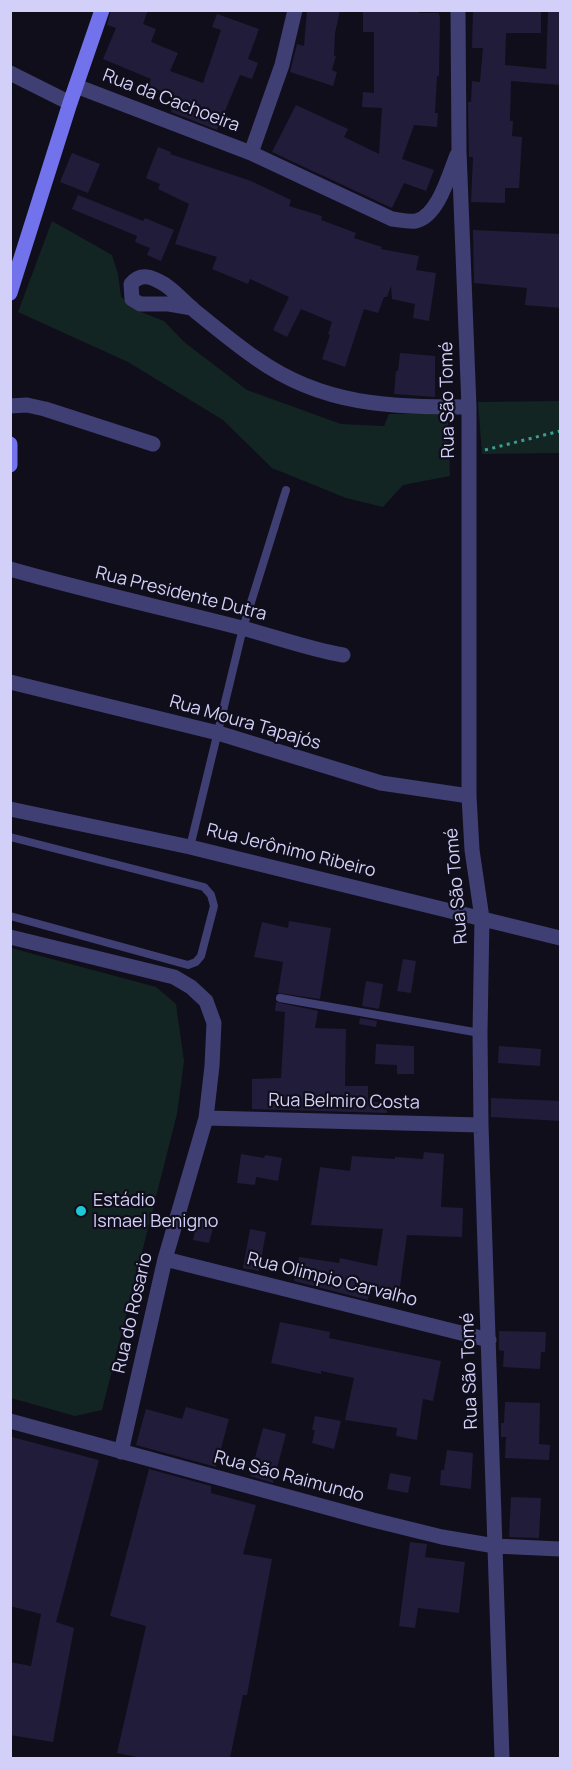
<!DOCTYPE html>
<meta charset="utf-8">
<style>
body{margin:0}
#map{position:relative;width:571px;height:1769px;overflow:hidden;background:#100e1b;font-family:Manrope,sans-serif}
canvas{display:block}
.frame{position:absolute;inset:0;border:12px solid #d2cff9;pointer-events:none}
</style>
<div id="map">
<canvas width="571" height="1769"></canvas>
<div class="frame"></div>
</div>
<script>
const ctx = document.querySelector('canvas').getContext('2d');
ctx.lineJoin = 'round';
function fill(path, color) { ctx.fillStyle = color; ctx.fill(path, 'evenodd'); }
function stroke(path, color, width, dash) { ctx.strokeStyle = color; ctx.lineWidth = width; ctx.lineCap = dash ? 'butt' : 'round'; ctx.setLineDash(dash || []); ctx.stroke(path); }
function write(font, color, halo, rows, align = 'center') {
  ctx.font = font + ' Manrope,sans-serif'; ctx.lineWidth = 4.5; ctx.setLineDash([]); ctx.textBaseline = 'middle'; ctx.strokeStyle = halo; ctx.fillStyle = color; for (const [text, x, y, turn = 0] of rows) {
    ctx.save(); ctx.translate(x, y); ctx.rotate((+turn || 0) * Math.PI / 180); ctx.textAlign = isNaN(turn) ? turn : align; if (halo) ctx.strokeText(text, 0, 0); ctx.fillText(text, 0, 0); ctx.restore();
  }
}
fill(new Path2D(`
 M 52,221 L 112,255 L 118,274 L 121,297 L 141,312 L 164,321 L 184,342 L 247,390 L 341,424 L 384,426 L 389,414 L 448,413 L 450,476 L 403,485 L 383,507 L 346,498 L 272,468 L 223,420 L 128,362 L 18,312 Z
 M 560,401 L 560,453 L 482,454 L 478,402 Z
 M 11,948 L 156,987 L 176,1004 L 184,1061 L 177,1114 L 102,1410 L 75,1416 L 11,1398 Z`), '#122523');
fill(new Path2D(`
 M 111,10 L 148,10 L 143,24 L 156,29 L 151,42 L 178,53 L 170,71 L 203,83 L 221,30 L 212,27 L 217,14 L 259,29 L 248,59 L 258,63 L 252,79 L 240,75 L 217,130 L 171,112 L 176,98 L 148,85 L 151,79 L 103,59 L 116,28 L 107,25 Z
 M 307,10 L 340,10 L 335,33 L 334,56 L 336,56 L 332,70 L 337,72 L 333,86 L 290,72 L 297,44 L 304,46 Z
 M 363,10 L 420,10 L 419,13 L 439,13 L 440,18 L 439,76 L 437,76 L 435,113 L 438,113 L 437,127 L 414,125 L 402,159 L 434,170 L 426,191 L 404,183 L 392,208 L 272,152 L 296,105 L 348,129 L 344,137 L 379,154 L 382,108 L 362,107 L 363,92 L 374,93 L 374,32 L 363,32 Z
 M 473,10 L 541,10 L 541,33 L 506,33 L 505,65 L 546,69 L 548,12 L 561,12 L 561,85 L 511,81 L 510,121 L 513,121 L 512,136 L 522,137 L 519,188 L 505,188 L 505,203 L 471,202 L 473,157 L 469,157 L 468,102 L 471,102 L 472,81 L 480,82 L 483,48 L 472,48 Z
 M 158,147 L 171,152 L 170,154 L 251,181 L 291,200 L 289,206 L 322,216 L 321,220 L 356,233 L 354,238 L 382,247 L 381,249 L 419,256 L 416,270 L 436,273 L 429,321 L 413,318 L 415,304 L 392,299 L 391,286 L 387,297 L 384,297 L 378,313 L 364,309 L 345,367 L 322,359 L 330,335 L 328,334 L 332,322 L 301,309 L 287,337 L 273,330 L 289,297 L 250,279 L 248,284 L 212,269 L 217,257 L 175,244 L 189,204 L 158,189 L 160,184 L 146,178 Z
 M 72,153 L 100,164 L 88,193 L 60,182 Z
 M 78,195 L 143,221 L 145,218 L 174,230 L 161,261 L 147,255 L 150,248 L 135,242 L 137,236 L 72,209 Z
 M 473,230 L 561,234 L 561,308 L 525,305 L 527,288 L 474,283 Z
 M 400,353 L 435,356 L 435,397 L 394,394 L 396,371 L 398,371 Z
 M 289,921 L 331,928 L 320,999 L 278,993 L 283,962 L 254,957 L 262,922 L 288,928 Z
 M 403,959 L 416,961 L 411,993 L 397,991 Z
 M 366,981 L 383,984 L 379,1009 L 362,1006 Z
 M 276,1002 L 318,1011 L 315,1028 L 346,1029 L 345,1086 L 368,1086 L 368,1102 L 387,1102 L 387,1113 L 252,1109 L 252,1079 L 281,1078 L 285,1012 L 275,1011 Z
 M 360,1018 L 377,1021 L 376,1027 L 359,1024 Z
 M 376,1044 L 414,1046 L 414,1074 L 397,1074 L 397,1065 L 375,1064 Z
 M 499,1046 L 541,1049 L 540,1066 L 498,1063 Z
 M 491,1098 L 561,1101 L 561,1121 L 491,1117 Z
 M 424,1152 L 444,1154 L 441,1207 L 463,1208 L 462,1237 L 407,1235 L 399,1294 L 370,1290 L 368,1300 L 294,1281 L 299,1257 L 339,1263 L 340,1258 L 377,1266 L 383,1229 L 311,1225 L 320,1167 L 350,1171 L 352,1156 L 395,1159 L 395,1157 L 423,1159 Z
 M 241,1154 L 264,1158 L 265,1155 L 282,1158 L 278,1181 L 256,1177 L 255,1185 L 237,1183 Z
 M 198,1217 L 215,1221 L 209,1243 L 193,1240 Z
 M 250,1229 L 266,1232 L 259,1271 L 243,1268 Z
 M 280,1322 L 330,1332 L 329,1338 L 441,1361 L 433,1401 L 423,1399 L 417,1440 L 396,1436 L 397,1428 L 345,1420 L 354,1378 L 321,1371 L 321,1374 L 271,1363 Z
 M 499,1331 L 546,1332 L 545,1352 L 541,1352 L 540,1369 L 503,1367 L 504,1351 L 499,1350 Z
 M 505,1402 L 540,1403 L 539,1444 L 550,1445 L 549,1460 L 505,1458 L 506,1437 L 501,1437 L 501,1423 L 504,1423 Z
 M 186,1407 L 229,1419 L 216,1467 L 136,1445 L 146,1409 L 182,1419 Z
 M 315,1416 L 341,1421 L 334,1449 L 312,1443 L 315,1430 L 312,1430 Z
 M 263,1428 L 286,1434 L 273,1483 L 250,1476 Z
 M 12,1437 L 99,1460 L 56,1622 L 74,1628 L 53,1742 L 10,1735 L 10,1662 L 31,1666 L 41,1614 L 10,1606 L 10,1445 Z
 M 447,1450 L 473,1453 L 471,1489 L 440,1485 L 441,1470 L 444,1470 Z
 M 149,1469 L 211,1486 L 211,1493 L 256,1505 L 243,1554 L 272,1559 L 247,1695 L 243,1695 L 230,1758 L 142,1758 L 117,1753 L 146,1626 L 110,1616 Z
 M 390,1473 L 411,1477 L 408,1493 L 387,1489 Z
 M 511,1497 L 541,1498 L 539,1538 L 509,1537 Z
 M 410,1542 L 427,1544 L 425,1557 L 465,1562 L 459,1613 L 418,1608 L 415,1628 L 399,1626 Z`), '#211c3a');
stroke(new Path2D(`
 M 485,450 L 560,431`), '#3c9f96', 3, [3, 4.5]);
stroke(new Path2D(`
 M 10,837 L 204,887 L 211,895 L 214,906 L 201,956 L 196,962 L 188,965 L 10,916
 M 190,847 L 243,628 L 286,490
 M 280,998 L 480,1033`), '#3f3f74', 8);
stroke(new Path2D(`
 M 458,10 L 459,151 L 469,407 L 469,796 L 472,850 L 482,918 L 480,1033 L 481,1125 L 502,1758
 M 10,73 L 70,103
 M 76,86 L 251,153 L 392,219 C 400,220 408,222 416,221 C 438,216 449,175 457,155
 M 251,153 L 282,65 L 295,10
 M 192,308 L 169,304 L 140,304 L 132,299 L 131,284 C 141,272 152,277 164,284 C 176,292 184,302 195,311 C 215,327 235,344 257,359 C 324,406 390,407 469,407
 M 10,406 L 27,405 L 45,409 L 153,444
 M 10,569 C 87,591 164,608 242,628 C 276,637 309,649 343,655
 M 10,682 L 218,733 L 381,783 L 469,796
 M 10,809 L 190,847 L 560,938
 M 10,937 L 174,977 L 191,987 L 206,1001 L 214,1023 L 212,1066 L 206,1118 L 165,1259 L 121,1452
 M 206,1118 L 481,1125
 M 165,1259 L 489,1340
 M 10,1421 L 373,1520 L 442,1537 L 495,1546 L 560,1549`), '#3f3f74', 15);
stroke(new Path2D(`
 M 10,293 L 70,103 L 102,10
 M 10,444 L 10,465`), '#7273ec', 15);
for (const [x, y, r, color] of [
 [81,1211,6,"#1dc9d6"]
]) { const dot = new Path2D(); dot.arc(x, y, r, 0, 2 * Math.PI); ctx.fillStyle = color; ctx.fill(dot); stroke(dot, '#100e1b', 2); }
write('18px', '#d2cff9', '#100e1b', [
 ["Rua da Cachoeira",171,101,21],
 ["Rua São Tomé",448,400,-91],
 ["Rua Presidente Dutra",181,594,14],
 ["Rua Moura Tapajós",245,723,16],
 ["Rua Jerônimo Ribeiro",291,851,14],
 ["Rua São Tomé",457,886,-95],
 ["Rua Belmiro Costa",344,1102,1],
 ["Rua Olimpio Carvalho",332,1280,14],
 ["Rua do Rosario",133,1313,-77],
 ["Rua São Tomé",470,1371,-92],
 ["Rua São Raimundo",289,1477,15]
]);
write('18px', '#d2cff9', '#100e1b', [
 ["Estádio",93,1201],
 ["Ismael Benigno",93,1222]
], 'left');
</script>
